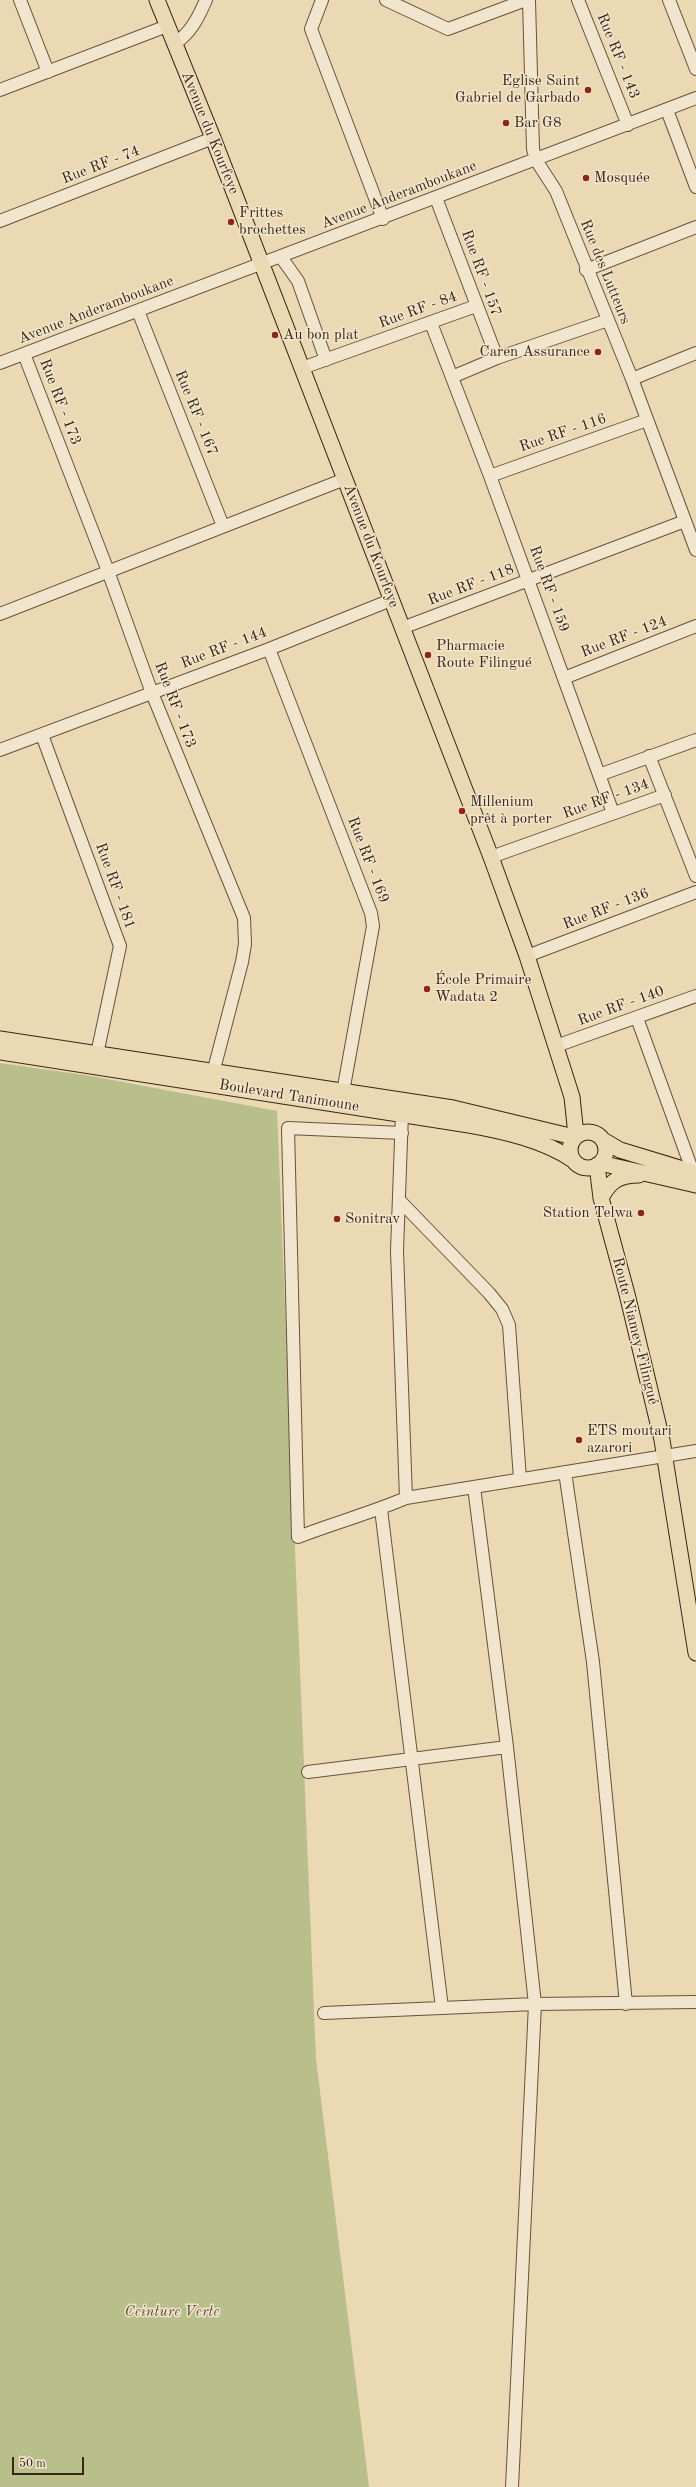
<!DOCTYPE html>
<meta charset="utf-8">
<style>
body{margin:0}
#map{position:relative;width:696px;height:2487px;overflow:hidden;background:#ead9b2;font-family:"Old Standard TT",serif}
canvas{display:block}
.scale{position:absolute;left:12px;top:2457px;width:72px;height:18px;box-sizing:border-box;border:2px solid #3c2414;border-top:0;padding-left:5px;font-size:12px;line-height:14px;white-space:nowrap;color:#3c2414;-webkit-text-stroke:3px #f1e6cd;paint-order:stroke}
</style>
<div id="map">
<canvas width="696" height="2487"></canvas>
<div class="scale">50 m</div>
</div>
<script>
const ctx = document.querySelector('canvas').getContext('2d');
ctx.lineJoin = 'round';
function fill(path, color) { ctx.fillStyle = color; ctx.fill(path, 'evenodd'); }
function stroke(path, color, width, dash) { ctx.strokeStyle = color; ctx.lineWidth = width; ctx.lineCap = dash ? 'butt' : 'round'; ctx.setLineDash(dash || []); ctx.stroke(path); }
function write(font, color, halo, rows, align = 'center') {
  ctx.font = font + ' "Old Standard TT",serif'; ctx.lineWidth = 3; ctx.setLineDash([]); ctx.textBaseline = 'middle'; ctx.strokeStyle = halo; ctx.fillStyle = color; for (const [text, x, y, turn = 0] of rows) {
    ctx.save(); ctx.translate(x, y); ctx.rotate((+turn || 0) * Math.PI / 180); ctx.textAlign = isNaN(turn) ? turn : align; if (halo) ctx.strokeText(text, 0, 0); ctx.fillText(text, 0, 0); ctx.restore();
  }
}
fill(new Path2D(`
 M 0,1063 L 91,1076 L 277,1111 L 316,2059 L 369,2487 L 0,2487 Z`), '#b8bf8b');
const minor = new Path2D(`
 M 20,0 L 48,72
 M 322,0 L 311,29 L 383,219
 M 386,0 L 448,29 L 526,0
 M 529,0 L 533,149 L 536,160 L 556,191 L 632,379 L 696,550
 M 578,0 L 628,125
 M 669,0 L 696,69
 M 174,44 C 191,33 198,18 206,0
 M 0,90 L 167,26
 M 667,110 L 696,187
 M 436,198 L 497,358
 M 0,221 L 213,138
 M 281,257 L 298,281 L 326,360
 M 586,270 L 696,227
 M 138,311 L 223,526
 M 431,323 L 490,476 L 613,813
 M 24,354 L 108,571 L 152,693 L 244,918 L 245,944 L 242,962 L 213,1073
 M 0,363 L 696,98
 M 302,368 L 476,306
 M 452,377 L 497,358 L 608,320
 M 632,379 L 696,353
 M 490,476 L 647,420
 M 0,614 L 345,479
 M 402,628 L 685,521
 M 269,649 L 371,913 L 373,926 L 343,1092
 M 564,678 L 696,626
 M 42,735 L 120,946 L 97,1054
 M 0,750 L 269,649 L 391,600
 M 649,756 L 696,876
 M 599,775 L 696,740
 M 491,857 L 665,795
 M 527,956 L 696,892
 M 637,1018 L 690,1164 L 691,1171
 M 556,1046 L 696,996
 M 402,1113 L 397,1251 L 406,1498
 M 402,1133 L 288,1128 L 298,1537 C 334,1523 371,1513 406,1498 L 696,1451
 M 401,1202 L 489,1293 L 502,1309 L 509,1325 L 520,1479
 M 565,1472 L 593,1662 L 626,2004
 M 474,1487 L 507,1747 L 535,2004 L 512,2487
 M 381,1509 L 442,2008
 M 308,1772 L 507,1747
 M 324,2013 L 535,2004 L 696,2002`);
const major = new Path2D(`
 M 157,0 L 213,138 L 491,857 L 527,956 L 572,1097 L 576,1135
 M 0,1039 L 453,1108 L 574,1137
 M 0,1052 L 469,1125 C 503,1131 544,1140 573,1160
 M570 1150a18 18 0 1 1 36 0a18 18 0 1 1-36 0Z
 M 603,1140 L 620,1150 L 696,1173
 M 600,1163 L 696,1185
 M 597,1165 L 601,1198 L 627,1294 L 662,1440 L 696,1653
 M 601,1198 C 610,1181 619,1175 639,1175`);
stroke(minor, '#68513c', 14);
stroke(major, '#3c2414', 17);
stroke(minor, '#f1e6cd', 12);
stroke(major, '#ead9b2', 15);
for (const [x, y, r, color] of [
 [588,90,4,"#8f2418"],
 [506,123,4,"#8f2418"],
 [586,178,4,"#8f2418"],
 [231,222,4,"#8f2418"],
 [275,335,4,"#8f2418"],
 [598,352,4,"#8f2418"],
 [428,655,4,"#8f2418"],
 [462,811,4,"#8f2418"],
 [427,989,4,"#8f2418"],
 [641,1213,4,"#8f2418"],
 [337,1219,4,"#8f2418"],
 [579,1440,4,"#8f2418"]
]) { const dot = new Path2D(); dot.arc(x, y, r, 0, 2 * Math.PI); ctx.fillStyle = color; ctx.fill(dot); stroke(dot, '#f1e6cd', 1.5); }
write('15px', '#3c2414', '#f1e6cd', [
 ["Rue RF - 143",618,56,68],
 ["Avenue du Kourfeye",210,133,68],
 ["Rue RF - 74",101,165,-21],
 ["Avenue Anderamboukane",399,195,-21],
 ["Rue des Lutteurs",605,272,68],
 ["Rue RF - 157",481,273,70],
 ["Avenue Anderamboukane",96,310,-21],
 ["Rue RF - 84",418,310,-20],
 ["Rue RF - 173",60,402,69],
 ["Rue RF - 167",196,413,68],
 ["Rue RF - 116",563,433,-19],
 ["Avenue du Kourfeye",371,546,69],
 ["Rue RF - 118",471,585,-21],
 ["Rue RF - 159",549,589,70],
 ["Rue RF - 124",624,637,-21],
 ["Rue RF - 144",224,648,-21],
 ["Rue RF - 173",175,705,69],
 ["Rue RF - 134",606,799,-20],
 ["Rue RF - 169",368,860,69],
 ["Rue RF - 181",115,886,70],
 ["Rue RF - 136",606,909,-21],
 ["Rue RF - 140",621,1006,-20],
 ["Boulevard Tanimoune",289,1096,9],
 ["Route Niamey-Filingué",635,1331,76]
]);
write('15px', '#3c2414', '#f1e6cd', [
 ["Eglise Saint",580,81,"right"],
 ["Gabriel de Garbado",580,98,"right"],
 ["Bar G8",514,123],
 ["Mosquée",594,178],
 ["Frittes",239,213],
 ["brochettes",239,230],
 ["Au bon plat",283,335],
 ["Caren Assurance",590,352,"right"],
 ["Pharmacie",436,646],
 ["Route Filingué",436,663],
 ["Millenium",470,802],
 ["prêt à porter",470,819],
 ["École Primaire",435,980],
 ["Wadata 2",435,997],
 ["Station Telwa",633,1213,"right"],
 ["Sonitrav",345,1219],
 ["ETS moutari",587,1431],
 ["azarori",587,1448]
], 'left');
write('italic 15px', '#5b4b32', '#f1e6cd', [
 ["Ceinture Verte",172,2312]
]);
</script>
